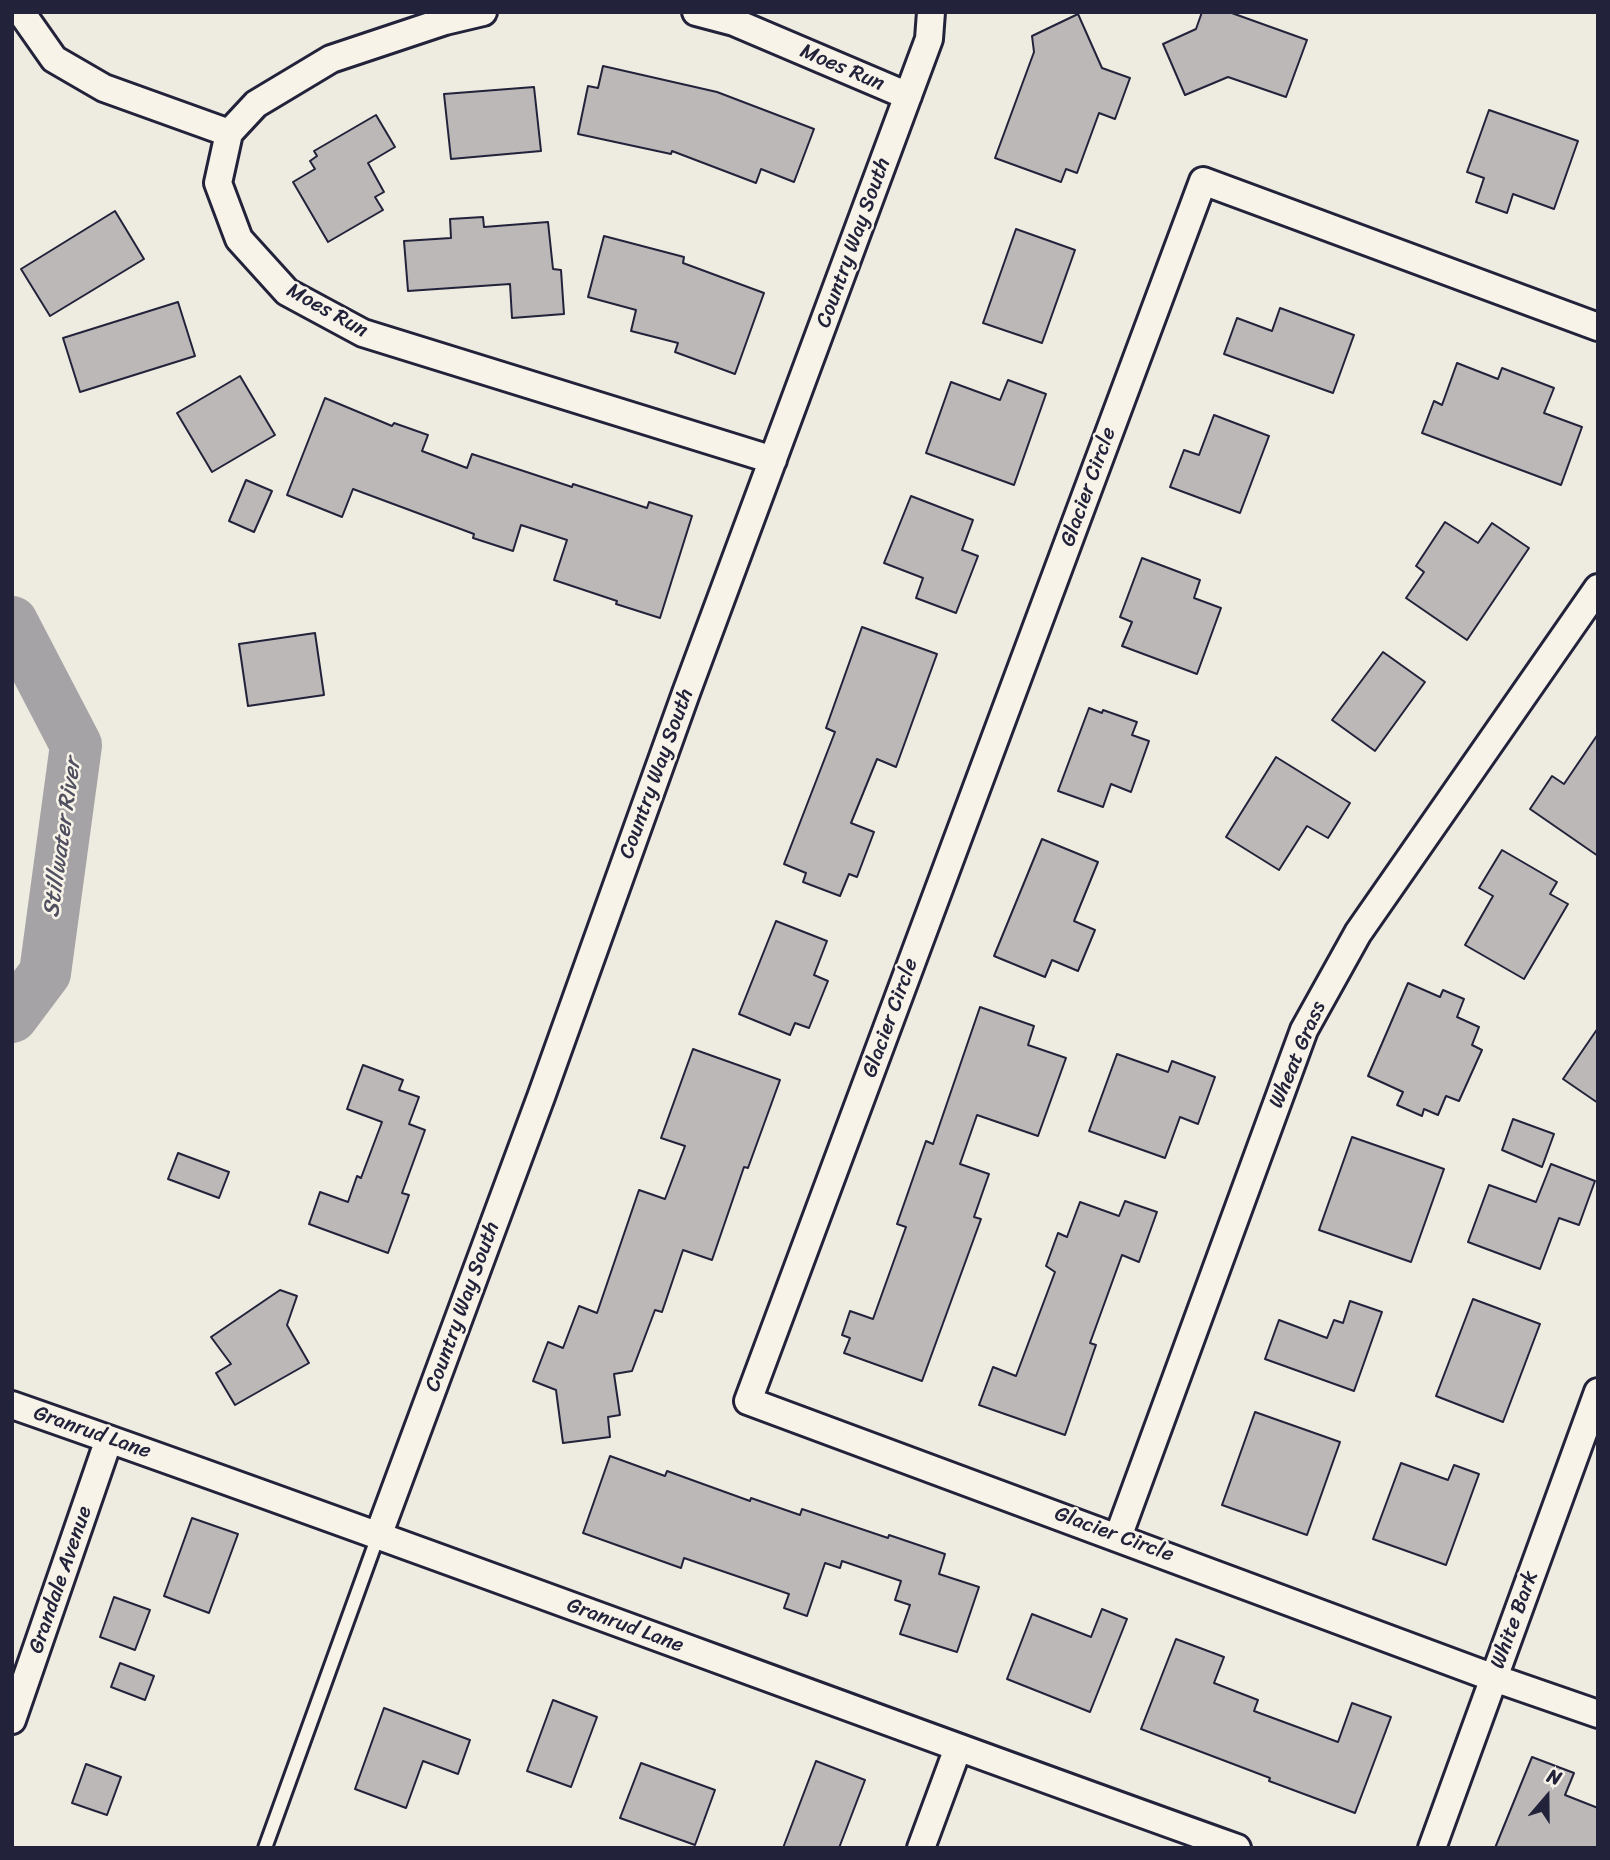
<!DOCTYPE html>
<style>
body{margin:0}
#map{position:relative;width:1610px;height:1860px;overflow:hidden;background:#eeebe1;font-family:Sriracha,sans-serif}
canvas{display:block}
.frame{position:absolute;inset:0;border:14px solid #22223b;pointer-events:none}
.north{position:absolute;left:1512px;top:1762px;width:70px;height:70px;-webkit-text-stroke:5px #f7f3e8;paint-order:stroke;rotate:20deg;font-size:19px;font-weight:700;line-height:28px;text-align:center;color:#22223b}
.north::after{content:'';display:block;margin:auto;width:24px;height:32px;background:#22223b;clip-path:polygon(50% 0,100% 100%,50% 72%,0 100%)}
</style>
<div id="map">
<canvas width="1610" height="1860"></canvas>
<div class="frame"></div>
<div class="north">N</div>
</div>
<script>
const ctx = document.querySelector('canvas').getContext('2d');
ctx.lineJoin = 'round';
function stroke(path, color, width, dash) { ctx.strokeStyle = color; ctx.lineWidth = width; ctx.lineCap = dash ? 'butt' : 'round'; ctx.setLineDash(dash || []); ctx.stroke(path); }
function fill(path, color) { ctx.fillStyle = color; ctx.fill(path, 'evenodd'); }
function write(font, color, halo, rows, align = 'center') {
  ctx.font = font + ' Sriracha,sans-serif'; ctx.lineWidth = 5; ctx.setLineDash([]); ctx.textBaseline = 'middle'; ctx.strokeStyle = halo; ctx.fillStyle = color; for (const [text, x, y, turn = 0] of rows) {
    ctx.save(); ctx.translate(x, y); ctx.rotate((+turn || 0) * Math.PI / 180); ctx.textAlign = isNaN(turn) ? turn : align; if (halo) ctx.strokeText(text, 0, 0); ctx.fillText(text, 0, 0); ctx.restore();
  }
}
stroke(new Path2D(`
 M 12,622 L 76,745 L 45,973 L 12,1017`), '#a6a3a6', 52);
const building = new Path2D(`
 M 1202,12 L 1229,12 L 1307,40 L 1286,97 L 1228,77 L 1185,95 L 1163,44 L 1196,29 Z
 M 1078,14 L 1102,68 L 1130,78 L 1115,119 L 1099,113 L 1077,173 L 1066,169 L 1061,182 L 995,158 L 1034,52 L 1032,36 Z
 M 603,66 L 717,92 L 814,129 L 794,182 L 761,169 L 756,183 L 672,151 L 671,154 L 578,134 L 588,86 L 598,88 Z
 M 534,87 L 541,151 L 451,159 L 444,94 Z
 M 1489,110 L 1578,141 L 1554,209 L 1513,194 L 1507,213 L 1476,202 L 1484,178 L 1467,172 Z
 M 376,115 L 395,147 L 368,163 L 384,192 L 375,197 L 383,210 L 328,242 L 293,182 L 315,169 L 310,161 L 317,156 L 314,151 Z
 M 115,211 L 144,259 L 50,316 L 21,269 Z
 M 483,217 L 484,227 L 548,222 L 553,269 L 561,270 L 564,314 L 512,318 L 510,284 L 408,291 L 404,241 L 451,238 L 450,219 Z
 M 1016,229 L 1075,250 L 1042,343 L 983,323 Z
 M 604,236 L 684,257 L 683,263 L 764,293 L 735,374 L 675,352 L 678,343 L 631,331 L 636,310 L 588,297 Z
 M 178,302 L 195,356 L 80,392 L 63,338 Z
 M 1280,308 L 1354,335 L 1333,393 L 1224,354 L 1237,318 L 1272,331 Z
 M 1457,363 L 1498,379 L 1502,368 L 1554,388 L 1544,413 L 1582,427 L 1561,485 L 1422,433 L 1434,401 L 1442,405 Z
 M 240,376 L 275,435 L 212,472 L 177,413 Z
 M 1008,380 L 1046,394 L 1014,485 L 926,453 L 951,382 L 1000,400 Z
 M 325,398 L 392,426 L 394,423 L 428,435 L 422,451 L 467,468 L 472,454 L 572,487 L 573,484 L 647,508 L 649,502 L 692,516 L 660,618 L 616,604 L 617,601 L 554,580 L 567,540 L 521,525 L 513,551 L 473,538 L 474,534 L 353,489 L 342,517 L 287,495 Z
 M 1214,415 L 1269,436 L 1240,513 L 1170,487 L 1184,450 L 1199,455 Z
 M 246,480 L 272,491 L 254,532 L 229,521 Z
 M 911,496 L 973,520 L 962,550 L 978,556 L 956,613 L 916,598 L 923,578 L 884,563 Z
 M 1445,522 L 1478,543 L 1492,523 L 1529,548 L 1467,640 L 1406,598 L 1424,572 L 1416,566 Z
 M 1142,558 L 1200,580 L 1194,598 L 1221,608 L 1197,674 L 1122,646 L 1132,622 L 1120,617 Z
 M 862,627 L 937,654 L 896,767 L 877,759 L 851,823 L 874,832 L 857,877 L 849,874 L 840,896 L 803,882 L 806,873 L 784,864 L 835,732 L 826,728 Z
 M 315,633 L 324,695 L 248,706 L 239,644 Z
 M 1383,652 L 1425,682 L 1375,751 L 1332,720 Z
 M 1089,708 L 1102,713 L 1103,710 L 1137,722 L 1132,735 L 1149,741 L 1131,792 L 1111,784 L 1103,807 L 1058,791 Z
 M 1598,734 L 1598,856 L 1530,809 L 1552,776 L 1564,784 Z
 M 1276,757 L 1350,803 L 1328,838 L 1307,826 L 1279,870 L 1226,837 Z
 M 1042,839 L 1098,862 L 1074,921 L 1095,930 L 1078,971 L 1052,960 L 1045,977 L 994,956 Z
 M 1502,850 L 1557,882 L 1550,894 L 1568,904 L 1524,979 L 1465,945 L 1493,896 L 1479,888 Z
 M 776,921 L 827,941 L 814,975 L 828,981 L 809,1028 L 795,1023 L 790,1035 L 739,1014 Z
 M 1408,983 L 1440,997 L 1443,990 L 1464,999 L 1457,1017 L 1479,1027 L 1472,1045 L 1482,1050 L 1459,1101 L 1446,1096 L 1438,1115 L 1424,1109 L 1422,1116 L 1397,1105 L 1403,1092 L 1368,1076 Z
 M 980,1007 L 1034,1026 L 1028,1045 L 1066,1058 L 1038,1136 L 977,1115 L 960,1164 L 989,1174 L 974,1217 L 981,1219 L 922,1381 L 844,1353 L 850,1338 L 842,1335 L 850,1311 L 873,1319 L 906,1227 L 897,1224 L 926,1141 L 933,1144 Z
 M 1598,1028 L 1598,1103 L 1563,1079 Z
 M 693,1049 L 780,1080 L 748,1168 L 744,1167 L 712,1260 L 683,1250 L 662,1312 L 655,1310 L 632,1371 L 614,1374 L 620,1415 L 608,1417 L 610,1437 L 563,1443 L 556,1390 L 533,1381 L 548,1342 L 563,1348 L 579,1306 L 597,1313 L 639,1190 L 665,1199 L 685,1146 L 661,1138 Z
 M 1117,1054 L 1168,1072 L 1172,1061 L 1215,1077 L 1198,1124 L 1180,1117 L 1165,1158 L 1089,1131 Z
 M 363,1065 L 403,1080 L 399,1090 L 419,1097 L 409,1124 L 425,1130 L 402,1193 L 409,1195 L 388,1253 L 309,1224 L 320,1192 L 348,1202 L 357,1176 L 361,1178 L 382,1122 L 347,1109 Z
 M 1513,1119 L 1554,1134 L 1542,1167 L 1502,1150 Z
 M 1352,1137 L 1444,1169 L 1411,1262 L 1319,1230 Z
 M 178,1153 L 229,1172 L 219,1198 L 168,1179 Z
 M 1551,1164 L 1595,1181 L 1579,1225 L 1559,1218 L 1540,1269 L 1468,1242 L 1489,1185 L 1536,1202 Z
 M 1125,1201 L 1157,1212 L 1139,1262 L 1122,1255 L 1090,1343 L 1096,1345 L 1065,1435 L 979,1405 L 993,1367 L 1016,1376 L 1055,1272 L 1046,1266 L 1058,1233 L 1067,1237 L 1080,1202 L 1119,1216 Z
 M 280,1290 L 297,1296 L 287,1325 L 309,1363 L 235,1405 L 216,1373 L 231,1364 L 211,1337 Z
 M 1473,1299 L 1540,1324 L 1503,1422 L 1436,1396 Z
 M 1350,1301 L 1382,1312 L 1354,1391 L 1265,1359 L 1279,1320 L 1327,1338 L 1334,1320 L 1343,1323 Z
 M 1255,1412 L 1340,1442 L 1307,1535 L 1222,1505 Z
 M 610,1456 L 665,1476 L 667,1471 L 750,1501 L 751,1498 L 800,1515 L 802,1509 L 888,1538 L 889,1535 L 945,1554 L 939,1574 L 979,1587 L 957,1652 L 900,1634 L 910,1605 L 895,1600 L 901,1581 L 842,1561 L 840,1568 L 825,1563 L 807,1616 L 784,1608 L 789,1594 L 684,1558 L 681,1568 L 583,1533 Z
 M 1401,1463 L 1448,1480 L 1454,1465 L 1479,1474 L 1446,1565 L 1373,1539 Z
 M 192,1518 L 238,1534 L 209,1613 L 164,1596 Z
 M 114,1597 L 150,1610 L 135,1650 L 100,1637 Z
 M 1102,1609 L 1127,1619 L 1090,1712 L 1007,1679 L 1032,1614 L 1091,1637 Z
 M 1176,1639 L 1224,1657 L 1214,1683 L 1258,1700 L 1254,1711 L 1338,1742 L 1352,1703 L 1391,1717 L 1355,1813 L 1269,1781 L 1270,1778 L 1141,1729 Z
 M 120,1663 L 154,1676 L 145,1700 L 111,1687 Z
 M 553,1700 L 597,1717 L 571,1787 L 527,1771 Z
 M 384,1708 L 470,1740 L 458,1774 L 423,1761 L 406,1808 L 355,1789 Z
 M 1532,1757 L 1574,1773 L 1565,1795 L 1598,1808 L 1598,1848 L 1495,1848 Z
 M 816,1761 L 865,1780 L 839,1848 L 783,1848 Z
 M 641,1763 L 715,1790 L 695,1845 L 620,1818 Z
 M 86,1764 L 121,1777 L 107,1815 L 72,1803 Z`);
fill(building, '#bbb8b7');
stroke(building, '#22223b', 2);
const service = new Path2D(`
 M 265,1848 L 378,1536`);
const minor = new Path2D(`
 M 21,12 L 54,59 L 104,88 L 229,133
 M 483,12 L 445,21 L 331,59 L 256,104 L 229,133 L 218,183 L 239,239 L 287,292 L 363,333 L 773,460
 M 696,12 L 734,22 L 908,96
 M 1598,327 L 1203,181 L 748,1401 L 1494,1678 L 1598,1714
 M 12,1405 C 422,1548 828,1702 1237,1848
 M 378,1536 L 541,1097 L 686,693 L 929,39 L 931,12
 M 1118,1537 L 1304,1030 L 1358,933 L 1598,588
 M 12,1720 L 109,1439
 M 921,1848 L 958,1748
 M 1432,1848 L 1598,1392`);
stroke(service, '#22223b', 18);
stroke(minor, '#22223b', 32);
stroke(service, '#f7f3e8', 12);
stroke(minor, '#f7f3e8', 26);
write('21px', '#22223b', '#f7f3e8', [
 ["Moes Run",842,68,23],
 ["Country Way South",854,243,-70],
 ["Moes Run",327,311,29],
 ["Glacier Circle",1089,487,-70],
 ["Country Way South",657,774,-70],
 ["Glacier Circle",891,1018,-70],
 ["Wheat Grass",1298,1055,-67],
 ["Country Way South",463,1307,-70],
 ["Granrud Lane",92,1433,19],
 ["Glacier Circle",1114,1535,20],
 ["Grandale Avenue",61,1580,-71],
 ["White Bark",1515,1620,-70],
 ["Granrud Lane",625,1626,20]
]);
write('italic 23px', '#504f60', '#f7f3e8', [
 ["Stillwater River",63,838,-82]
]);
</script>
